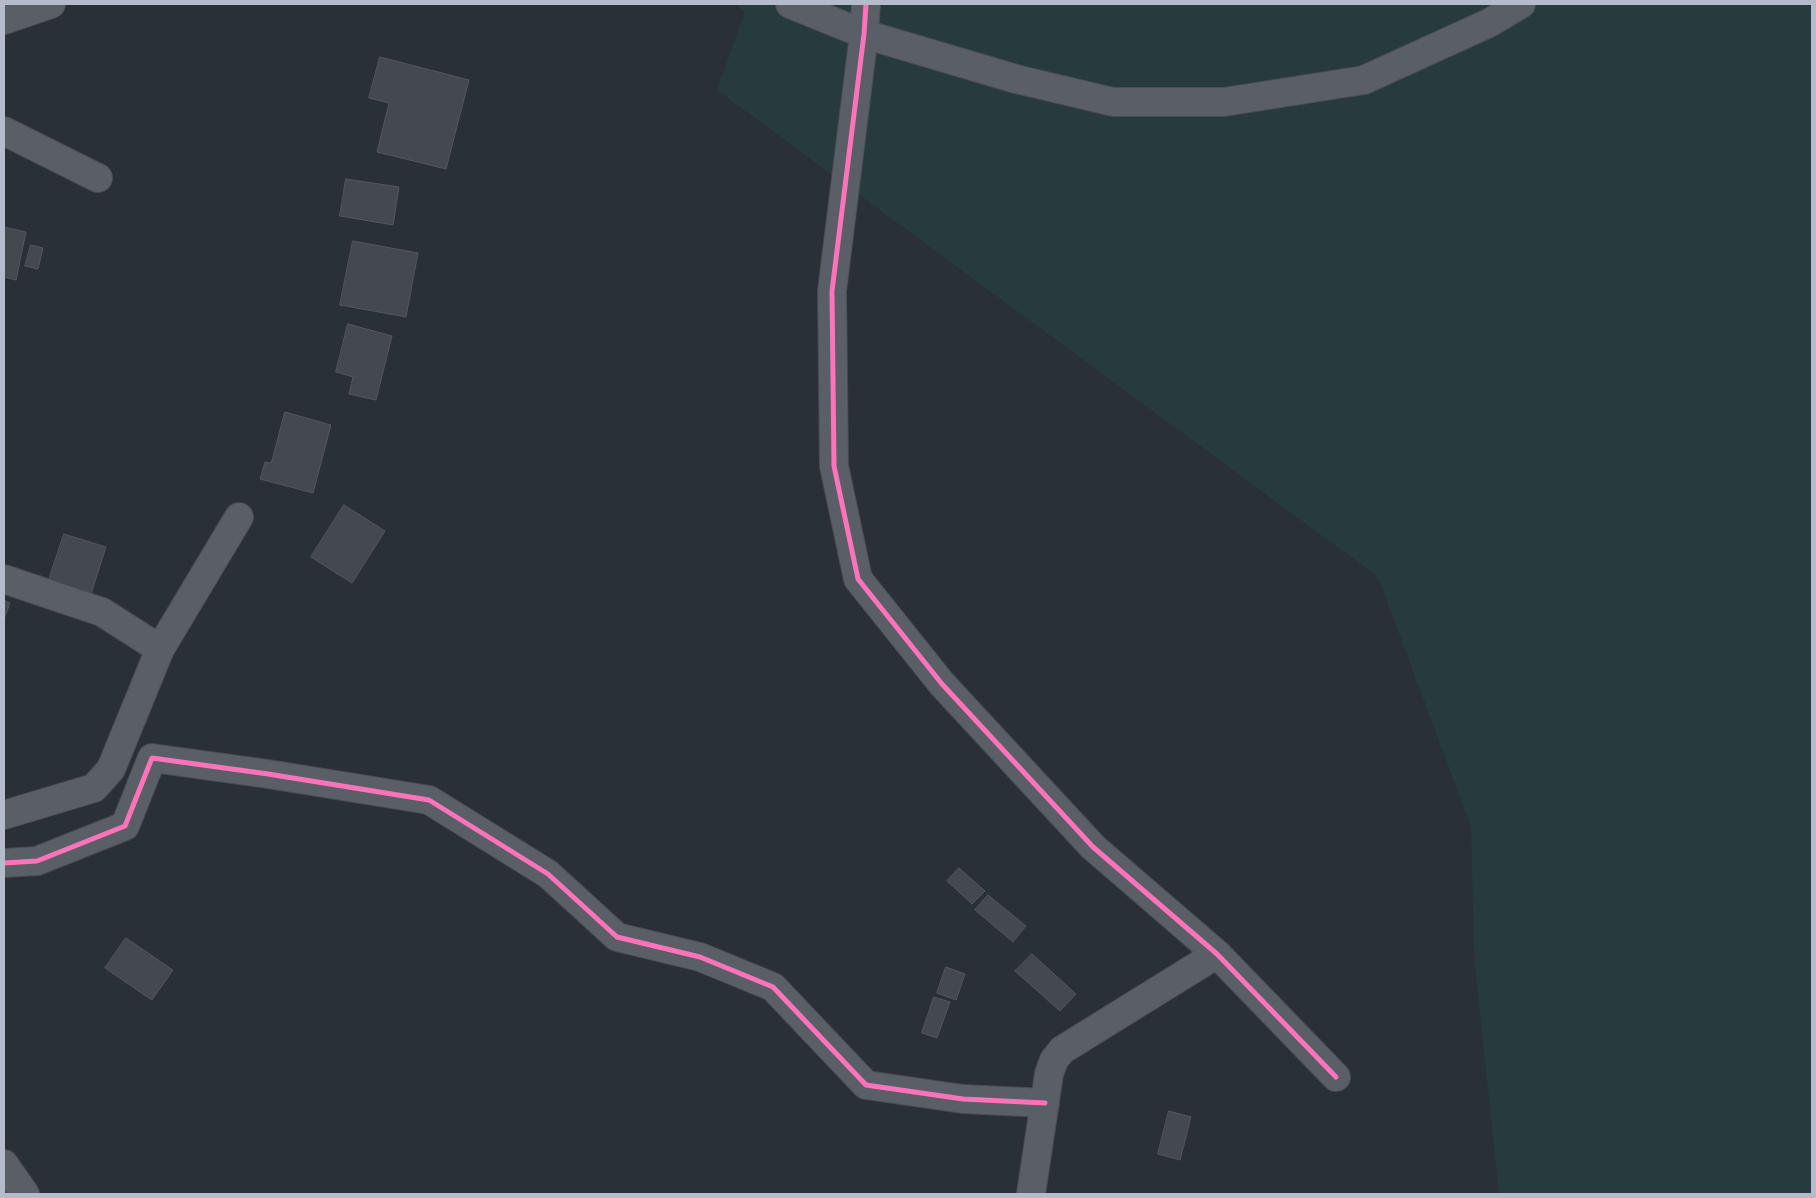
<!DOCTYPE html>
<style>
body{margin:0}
#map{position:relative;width:1816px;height:1198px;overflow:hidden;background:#2a3038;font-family:"Golos Text",sans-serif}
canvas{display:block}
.frame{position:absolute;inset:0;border:5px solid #b4bcc9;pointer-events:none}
</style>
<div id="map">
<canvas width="1816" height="1198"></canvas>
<div class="frame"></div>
</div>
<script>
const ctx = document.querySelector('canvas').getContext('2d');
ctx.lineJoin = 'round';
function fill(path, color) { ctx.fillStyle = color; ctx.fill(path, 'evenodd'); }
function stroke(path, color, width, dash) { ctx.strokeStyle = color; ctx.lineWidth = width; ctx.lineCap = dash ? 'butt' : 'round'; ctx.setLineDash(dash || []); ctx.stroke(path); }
fill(new Path2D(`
 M 735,4 L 1812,4 L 1812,1194 L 1499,1194 L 1474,956 L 1471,827 L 1378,577 L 717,90 L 745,12 Z`), '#273a3e');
const building = new Path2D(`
 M 380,57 L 469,80 L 446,169 L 377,152 L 389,103 L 369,98 Z
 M 346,179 L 399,187 L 393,225 L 340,216 Z
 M 4,227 L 26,232 L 16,280 L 4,277 Z
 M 353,241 L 418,253 L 406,317 L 340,305 Z
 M 31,245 L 43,248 L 38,269 L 25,266 Z
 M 348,324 L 392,336 L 376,400 L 349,394 L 353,377 L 336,372 Z
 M 285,412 L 331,425 L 313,493 L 260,479 L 265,462 L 271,463 Z
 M 344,505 L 385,531 L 352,583 L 311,557 Z
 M 64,534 L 106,547 L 91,594 L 49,580 Z
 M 4,600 L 10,603 L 4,619 Z
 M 959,868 L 985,891 L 972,904 L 947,881 Z
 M 988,895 L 1026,926 L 1013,942 L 975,910 Z
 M 126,938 L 173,970 L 152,1000 L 105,968 Z
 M 1032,954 L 1076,994 L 1060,1011 L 1015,971 Z
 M 946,967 L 965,974 L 956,1000 L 937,993 Z
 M 934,997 L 950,1002 L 937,1038 L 922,1033 Z
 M 1169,1111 L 1191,1117 L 1180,1160 L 1158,1154 Z`);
fill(building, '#444950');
stroke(building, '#52575f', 1);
const street = new Path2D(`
 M 790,4 L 864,34 L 1016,79 L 1113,102 L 1224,102 L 1364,80 L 1489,23 L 1521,4
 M 866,4 L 864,34 L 832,291 L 834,466 L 858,579 L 942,684 L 1093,847 L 1217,954 L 1336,1077
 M 4,20 L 51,4
 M 4,131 L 98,178
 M 4,579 L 102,612 L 160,649
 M 4,815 L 94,788 L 111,769 L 160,649 L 239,517
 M 4,863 L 37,861 L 125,826 L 152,758 L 268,774 L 429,800 L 548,874 L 617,937 L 700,957 L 773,987 L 866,1085 L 963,1099 L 1045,1103
 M 4,1164 L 25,1194
 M 1031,1194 L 1049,1074 L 1054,1060 L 1062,1050 L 1217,954`);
stroke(street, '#484c53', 30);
stroke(street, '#5a5e66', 28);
stroke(new Path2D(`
 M 866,4 L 864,34 L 832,291 L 834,466 L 858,579 L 942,684 L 1093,847 L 1217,954 L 1336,1077
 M 4,863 L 37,861 L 125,826 L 152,758 L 268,774 L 429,800 L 548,874 L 617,937 L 700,957 L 773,987 L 866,1085 L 963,1099 L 1045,1103`), '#fb73b8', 5);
</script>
